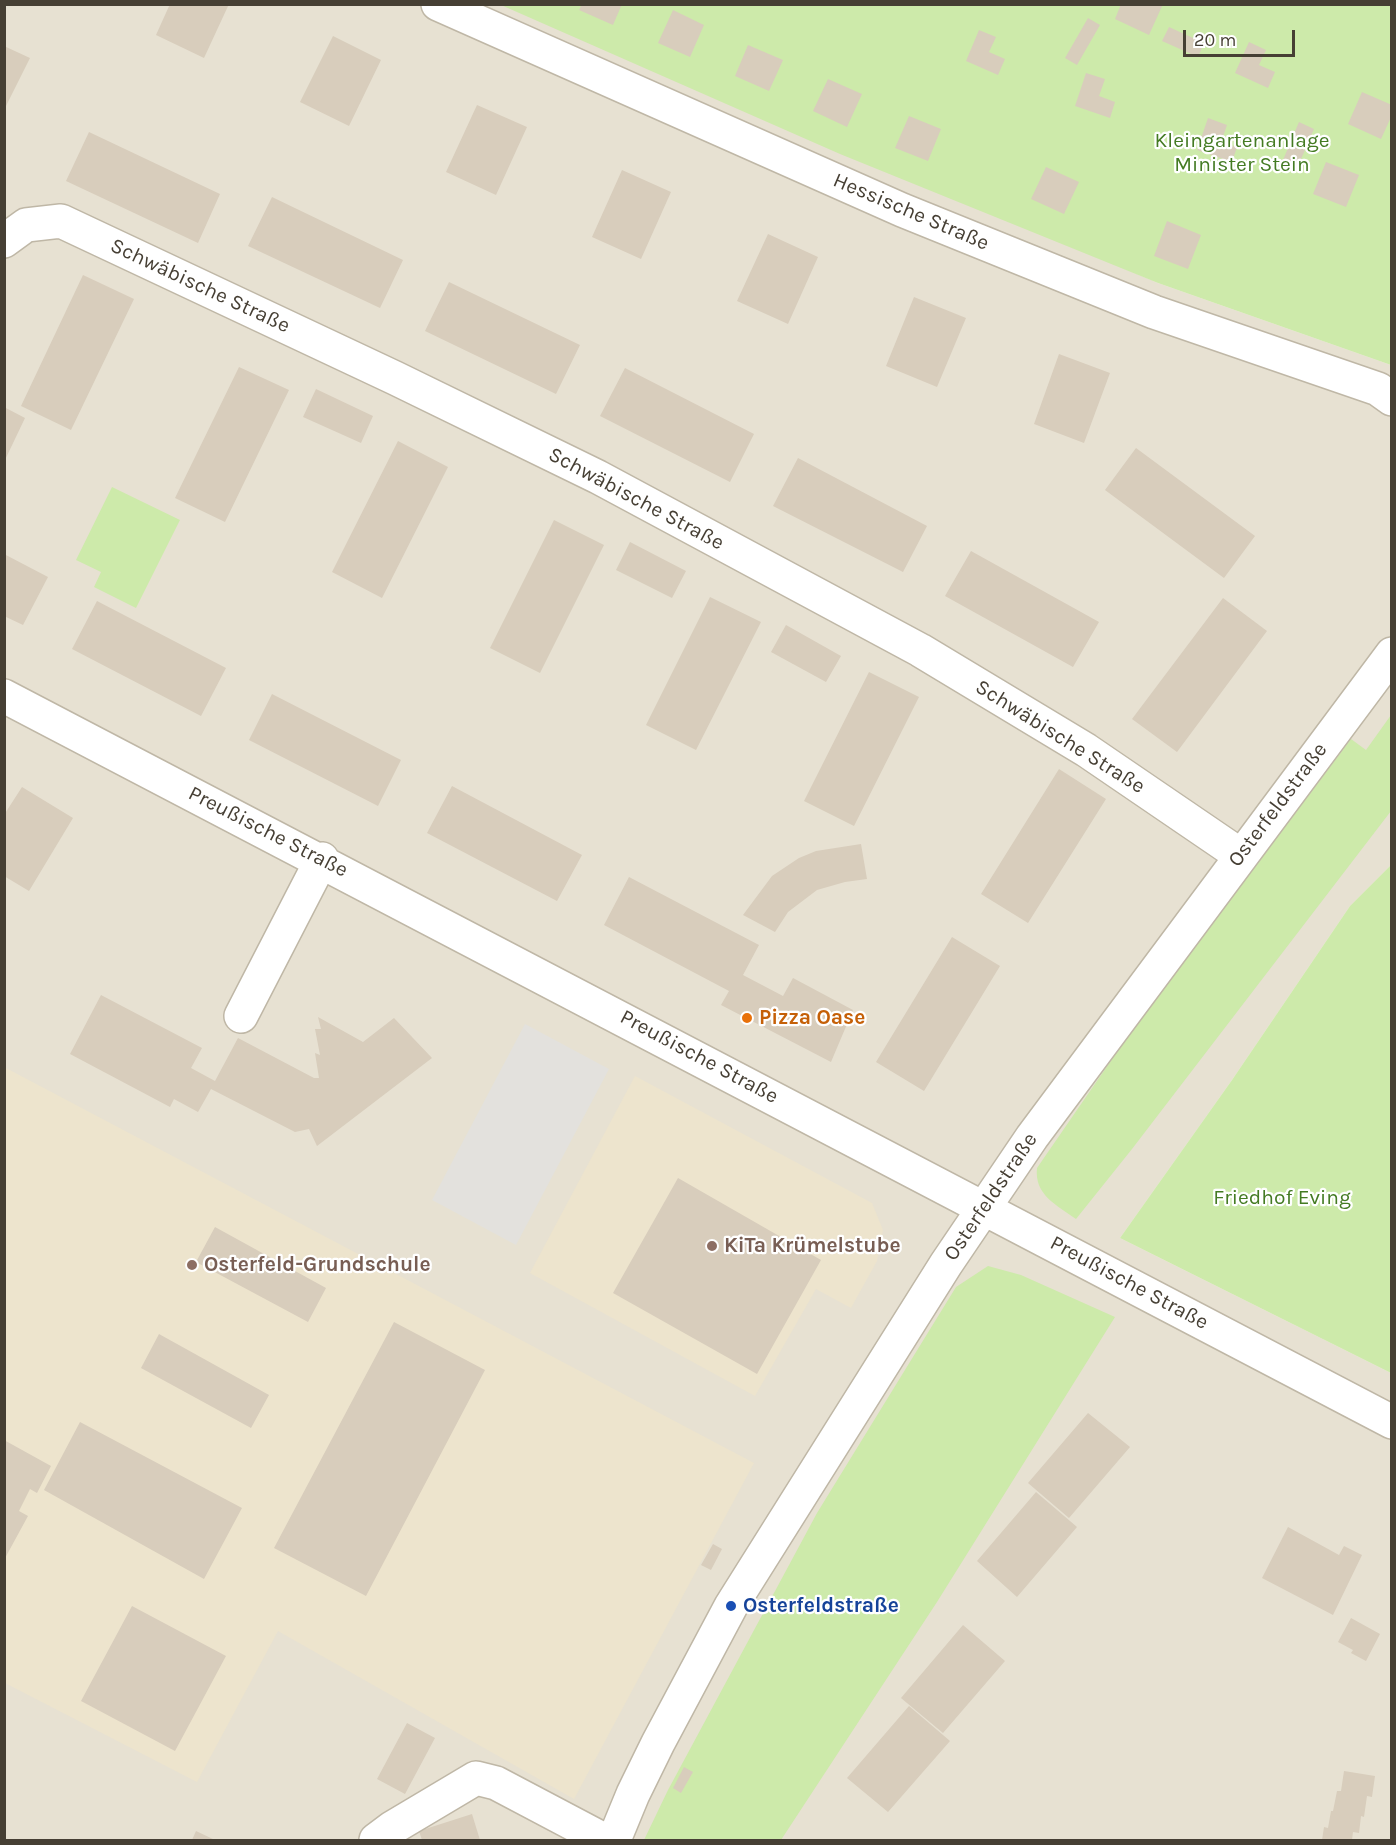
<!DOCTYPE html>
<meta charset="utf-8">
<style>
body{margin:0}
#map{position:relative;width:1396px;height:1845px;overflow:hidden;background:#f3efe4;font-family:Karla,sans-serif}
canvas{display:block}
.frame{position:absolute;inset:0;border:6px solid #463f34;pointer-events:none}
.scale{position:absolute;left:1183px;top:30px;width:112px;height:27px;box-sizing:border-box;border:3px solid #463f34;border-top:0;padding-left:8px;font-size:18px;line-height:21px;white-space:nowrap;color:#463f34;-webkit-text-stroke:4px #fff;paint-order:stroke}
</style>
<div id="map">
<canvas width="1396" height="1845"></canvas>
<div class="frame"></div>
<div class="scale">20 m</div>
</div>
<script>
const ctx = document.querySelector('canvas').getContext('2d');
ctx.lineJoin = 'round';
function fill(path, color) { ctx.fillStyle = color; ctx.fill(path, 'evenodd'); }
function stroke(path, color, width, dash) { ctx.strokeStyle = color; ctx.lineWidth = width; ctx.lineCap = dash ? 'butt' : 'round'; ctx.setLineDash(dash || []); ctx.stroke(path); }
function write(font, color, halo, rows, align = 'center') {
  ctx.font = font + ' Karla,sans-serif'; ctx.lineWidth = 4.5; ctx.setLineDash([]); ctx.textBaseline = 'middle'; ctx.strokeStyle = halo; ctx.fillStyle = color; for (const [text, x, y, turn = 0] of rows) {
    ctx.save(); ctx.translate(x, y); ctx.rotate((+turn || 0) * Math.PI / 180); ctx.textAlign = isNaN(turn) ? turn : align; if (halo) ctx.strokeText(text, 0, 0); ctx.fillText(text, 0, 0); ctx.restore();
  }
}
fill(new Path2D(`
 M 5,5 L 507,5 L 1158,283 L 1391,365 L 1391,865 L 1350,906 L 1232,1080 L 1120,1238 L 1391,1373 L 1391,1840 L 5,1840 Z`), '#e7e1d2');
fill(new Path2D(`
 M 4,1067 L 754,1463 L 574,1799 L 278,1631 L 197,1782 L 5,1683 Z
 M 635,1076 L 872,1203 L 883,1230 L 877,1261 L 851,1308 L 816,1289 L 755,1396 L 530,1273 Z`), '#ede4cd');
fill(new Path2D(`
 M 501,5 L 1391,5 L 1391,365 L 1158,283 L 840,154 Z
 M 112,487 L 180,520 L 136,608 L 94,587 L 101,572 L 76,560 Z
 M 1391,715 L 1391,811 L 1132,1149 L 1076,1219 C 1057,1205 1034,1195 1037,1168 L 1130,1033 L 1351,739 L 1366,750 Z
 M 1391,865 L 1391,1373 L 1120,1238 L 1232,1080 L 1350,906 Z
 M 988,1266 L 1021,1275 L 1115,1317 L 937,1602 L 781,1840 L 644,1840 L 668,1790 L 817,1513 L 956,1287 Z`), '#cdeaaa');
fill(new Path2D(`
 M 525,1024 L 609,1069 L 516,1245 L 432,1200 Z`), '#e3e1dd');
fill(new Path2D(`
 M 170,4 L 229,4 L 204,58 L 156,35 Z
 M 582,4 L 622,4 L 613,25 L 579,10 Z
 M 1121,4 L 1163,4 L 1149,35 L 1115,19 Z
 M 673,10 L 704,25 L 690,57 L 658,43 Z
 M 1088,18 L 1100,25 L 1077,65 L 1065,58 Z
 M 1169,27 L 1204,43 L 1198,57 L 1162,41 Z
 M 979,30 L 996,37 L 989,52 L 1005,59 L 998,75 L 966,61 Z
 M 333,36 L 381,60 L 349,126 L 300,102 Z
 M 1249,42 L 1266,50 L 1259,65 L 1275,72 L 1268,88 L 1235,73 Z
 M 748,45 L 783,60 L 769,91 L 735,76 Z
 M 4,46 L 30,58 L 4,110 Z
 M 1086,73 L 1105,79 L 1099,96 L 1115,102 L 1110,118 L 1075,106 Z
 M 828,79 L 862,94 L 847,127 L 813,111 Z
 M 1362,92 L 1392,105 L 1392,115 L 1381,139 L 1348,124 Z
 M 477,105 L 527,127 L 496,195 L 446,172 Z
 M 909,116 L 941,129 L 928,161 L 895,148 Z
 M 1208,118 L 1227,125 L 1221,142 L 1237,147 L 1232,162 L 1197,150 Z
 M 1299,122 L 1314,129 L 1298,166 L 1283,160 Z
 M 89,132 L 220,194 L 198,243 L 66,181 Z
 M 1326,162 L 1359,175 L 1346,207 L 1313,194 Z
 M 1046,167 L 1079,182 L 1064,214 L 1031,199 Z
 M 622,170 L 671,192 L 641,259 L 592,237 Z
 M 272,197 L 403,260 L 380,308 L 248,246 Z
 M 1167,221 L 1201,235 L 1188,269 L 1154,256 Z
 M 768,234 L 818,257 L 788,324 L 737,301 Z
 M 83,275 L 134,299 L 71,430 L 21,406 Z
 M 449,282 L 580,345 L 556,394 L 425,331 Z
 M 914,297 L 966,318 L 937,387 L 886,366 Z
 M 1059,354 L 1110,373 L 1084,443 L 1034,424 Z
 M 239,367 L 289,390 L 225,522 L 175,498 Z
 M 625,368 L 754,434 L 730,482 L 600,416 Z
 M 316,389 L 373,416 L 361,443 L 303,417 Z
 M 4,407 L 25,418 L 4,462 Z
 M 398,441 L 448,467 L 382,598 L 332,572 Z
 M 1136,448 L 1255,536 L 1224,578 L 1105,490 Z
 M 798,458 L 927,526 L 903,572 L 773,506 Z
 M 554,520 L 604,545 L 540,673 L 490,648 Z
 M 630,542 L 686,571 L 672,598 L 616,570 Z
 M 971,551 L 1099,622 L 1073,667 L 945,596 Z
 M 4,554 L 48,577 L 23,625 L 4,616 Z
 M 710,597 L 761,622 L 696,750 L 646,725 Z
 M 1223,598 L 1267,631 L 1177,752 L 1132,719 Z
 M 97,601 L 226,668 L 201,716 L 72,649 Z
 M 786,625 L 841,656 L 826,682 L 771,652 Z
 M 869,672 L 919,697 L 854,826 L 804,801 Z
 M 272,694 L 401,760 L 378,806 L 249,740 Z
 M 1059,769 L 1106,799 L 1028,923 L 981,894 Z
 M 452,786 L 582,855 L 557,901 L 427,833 Z
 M 22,787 L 73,818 L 29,891 L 4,876 L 4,815 Z
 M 861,844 L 867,879 L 845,882 L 817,890 L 788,912 L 775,932 L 743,915 L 772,876 L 799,858 L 816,851 Z
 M 629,877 L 759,945 L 743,975 L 783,996 L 793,978 L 853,1010 L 831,1062 L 721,1005 L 729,991 L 604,925 Z
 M 952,937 L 1000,966 L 924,1091 L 876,1062 Z
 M 101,995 L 202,1048 L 191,1068 L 215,1081 L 238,1038 L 314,1078 L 319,1078 L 315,1053 L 320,1055 L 315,1029 L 321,1029 L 318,1017 L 363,1042 L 394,1018 L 432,1058 L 317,1146 L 309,1129 L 295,1132 L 211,1089 L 198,1112 L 174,1099 L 170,1107 L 70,1054 Z
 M 678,1178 L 821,1260 L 757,1374 L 613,1293 Z
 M 215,1227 L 326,1288 L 308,1322 L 196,1262 Z
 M 394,1322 L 485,1370 L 366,1596 L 274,1548 Z
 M 159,1334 L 269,1395 L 251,1428 L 141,1368 Z
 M 1088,1413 L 1130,1447 L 1069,1518 L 1028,1483 Z
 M 80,1422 L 242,1508 L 204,1579 L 44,1490 Z
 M 4,1440 L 51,1466 L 37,1493 L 30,1489 L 19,1511 L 28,1516 L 4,1560 Z
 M 1036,1492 L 1077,1527 L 1017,1597 L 977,1561 Z
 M 1288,1527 L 1339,1555 L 1344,1546 L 1362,1555 L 1333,1615 L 1262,1578 Z
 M 713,1544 L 722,1549 L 711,1570 L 701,1565 Z
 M 132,1606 L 226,1656 L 175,1751 L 81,1701 Z
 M 1351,1618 L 1380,1634 L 1366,1661 L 1351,1653 L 1353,1650 L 1338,1642 Z
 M 963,1625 L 1005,1661 L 943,1733 L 901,1698 Z
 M 909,1706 L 950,1741 L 888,1812 L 847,1778 Z
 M 407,1723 L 435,1738 L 405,1794 L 377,1779 Z
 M 684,1767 L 693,1772 L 681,1793 L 673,1788 Z
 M 1344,1771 L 1375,1776 L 1372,1797 L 1367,1796 L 1364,1817 L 1361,1816 L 1359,1833 L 1353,1832 L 1352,1840 L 1322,1840 L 1324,1827 L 1328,1828 L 1331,1811 L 1333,1811 L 1337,1791 L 1341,1791 Z
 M 472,1814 L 480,1840 L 422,1840 L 419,1831 Z
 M 196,1831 L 215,1840 L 192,1840 Z`), '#d8cdbc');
const minor = new Path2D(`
 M 438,4 L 902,210 L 1154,312 L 1378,389 L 1392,399
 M 4,241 L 26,225 L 61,221 L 395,378 L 598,477 L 920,650 L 1086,750 L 1240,855
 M 4,696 C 468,935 930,1178 1392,1422
 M 241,1016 L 322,859
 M 376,1840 L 392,1828 L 476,1778 L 496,1783 L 604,1840
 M 614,1840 L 633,1794 L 658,1743 L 731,1606 L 946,1264 L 1032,1137 L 1392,654`);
stroke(minor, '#bfb7a6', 36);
stroke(minor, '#fff', 33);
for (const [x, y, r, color] of [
 [747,1018,6,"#e8710a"],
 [712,1246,6,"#8d6e63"],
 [192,1265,6,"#8d6e63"],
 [731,1606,6,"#1a4fb4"]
]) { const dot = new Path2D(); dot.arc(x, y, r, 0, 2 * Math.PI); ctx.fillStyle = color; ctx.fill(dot); stroke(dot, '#fff', 2); }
write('21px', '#447b23', '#fff', [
 ["Kleingartenanlage",1242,141],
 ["Minister Stein",1242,165],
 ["Friedhof Eving",1282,1198]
]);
write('21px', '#463f34', '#fff', [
 ["Hessische Straße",911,212,23],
 ["Schwäbische Straße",200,286,25],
 ["Schwäbische Straße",636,499,28],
 ["Schwäbische Straße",1060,737,32],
 ["Osterfeldstraße",1278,805,-53],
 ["Preußische Straße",268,832,27],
 ["Preußische Straße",699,1057,28],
 ["Osterfeldstraße",991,1197,-56],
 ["Preußische Straße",1129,1283,28]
]);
write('bold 21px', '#c56008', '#fff', [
 ["Pizza Oase",759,1018]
], 'left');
write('bold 21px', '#785e54', '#fff', [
 ["KiTa Krümelstube",724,1246],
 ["Osterfeld-Grundschule",204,1265]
], 'left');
write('bold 21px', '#164399', '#fff', [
 ["Osterfeldstraße",743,1606]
], 'left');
</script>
